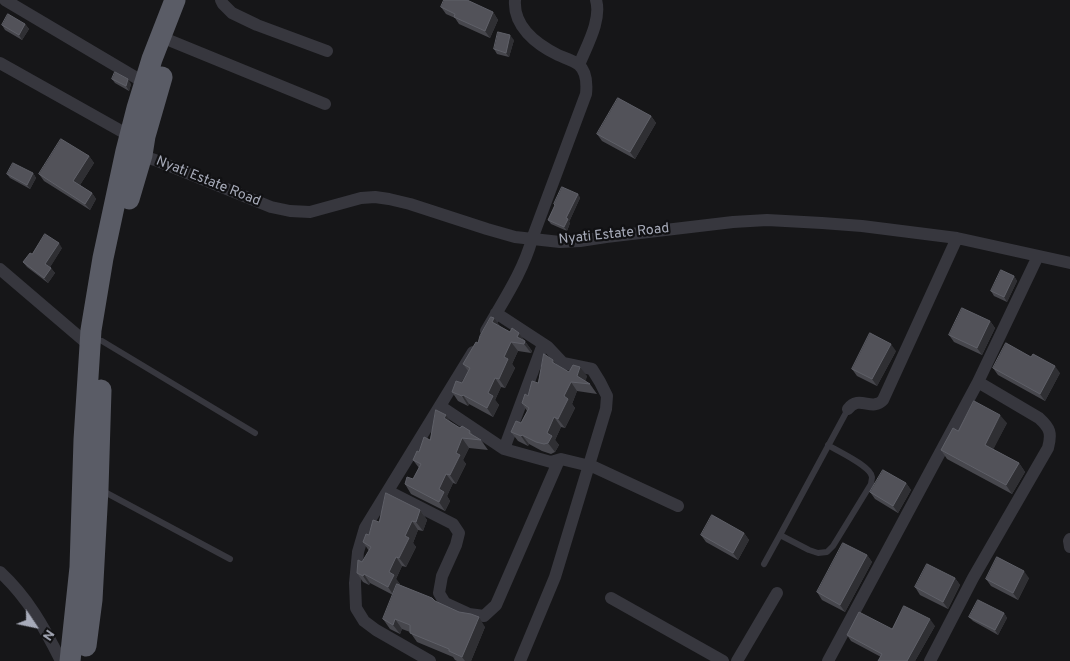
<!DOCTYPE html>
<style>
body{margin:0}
#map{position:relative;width:1070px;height:661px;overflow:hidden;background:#161618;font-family:Overpass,sans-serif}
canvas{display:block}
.north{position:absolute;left:10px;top:601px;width:50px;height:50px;-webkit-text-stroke:4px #111113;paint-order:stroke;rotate:124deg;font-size:14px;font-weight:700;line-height:20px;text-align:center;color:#a7abb9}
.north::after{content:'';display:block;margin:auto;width:18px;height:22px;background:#a7abb9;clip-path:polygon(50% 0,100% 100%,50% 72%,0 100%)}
</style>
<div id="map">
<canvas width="1070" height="661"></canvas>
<div class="north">N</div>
</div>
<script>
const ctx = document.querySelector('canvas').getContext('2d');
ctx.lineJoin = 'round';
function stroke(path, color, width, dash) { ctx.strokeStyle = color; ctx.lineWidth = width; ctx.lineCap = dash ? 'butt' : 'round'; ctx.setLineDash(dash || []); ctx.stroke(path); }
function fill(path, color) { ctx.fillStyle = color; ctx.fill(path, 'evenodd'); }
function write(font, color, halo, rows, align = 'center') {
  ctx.font = font + ' Overpass,sans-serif'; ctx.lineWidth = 4.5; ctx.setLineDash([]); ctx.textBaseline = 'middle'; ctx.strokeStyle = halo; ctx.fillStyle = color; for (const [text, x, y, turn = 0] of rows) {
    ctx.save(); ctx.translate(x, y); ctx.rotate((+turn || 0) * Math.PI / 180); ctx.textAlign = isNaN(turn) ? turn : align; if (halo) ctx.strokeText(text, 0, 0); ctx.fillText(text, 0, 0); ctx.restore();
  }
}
stroke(new Path2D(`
 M 102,341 L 255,433
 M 828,445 C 837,451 871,466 872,477 C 872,479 871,483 871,484 L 833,546 L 827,552 L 818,553 L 809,550 L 780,535 L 848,409
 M 101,490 L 230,559
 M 764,564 L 780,535`), '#37373e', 6);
stroke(new Path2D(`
 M 5,0 L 145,83
 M 221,0 L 223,4 L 232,13 L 257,25 L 327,51
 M 171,41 L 325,104
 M 0,63 L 130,136
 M 579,65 C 586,47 602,20 596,0
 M 136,154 L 155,160 L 271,207 L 290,211 L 310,212 L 361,198 L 375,197 L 389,199 L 410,204 L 487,229 L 515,237 L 560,242 L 580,241 L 606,237 L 733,222 L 767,220 L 822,223 L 862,226 L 957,238 L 1070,263
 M 0,269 L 90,346
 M 496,313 L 548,347 L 563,363 L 592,369 L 600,382 L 607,396 L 606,409 L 555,577 L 520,661
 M 486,331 C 503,301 523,272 532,239 L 586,94 C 587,84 587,72 579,65 C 573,60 564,58 558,55 C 536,44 513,26 515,0
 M 440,406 L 504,449 L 551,462 L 561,459 L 594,467 L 678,506
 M 848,409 C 859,394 872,412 883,400 L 957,238
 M 504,449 L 543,344
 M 388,491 L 453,524 L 459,533 L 456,545 L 442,576 L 439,593 L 445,603 L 469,614 L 484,616 L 496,605 L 559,460
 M 1070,539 L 1069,541 L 1070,547
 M 0,572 C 28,598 44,627 61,661
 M 611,598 L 723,661
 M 430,661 L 376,630 L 364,621 L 356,608 L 355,583 L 358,552 L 365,528 L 473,352
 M 737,661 L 777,593
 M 828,661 L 978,382 L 1038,256
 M 930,661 L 973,578 L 1048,448 C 1052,433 1050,428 1039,418 L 978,382`), '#37373e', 12);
stroke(new Path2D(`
 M 129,199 L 142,155 L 145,136 L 162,77
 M 86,646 L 92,600 L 98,489 L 101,390
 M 70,661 L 80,567 L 84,440 L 91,330 L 103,258 L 126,151 L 137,108 L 152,59 L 175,0`), '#5a5c66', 21);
fill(new Path2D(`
 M 441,7 L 493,12 L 498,20 L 490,38 L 459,24 L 455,18 L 446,14 Z
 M 25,24 L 29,29 L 22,40 L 5,30 L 2,25 Z
 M 514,40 L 509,57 L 497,54 L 494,49 Z
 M 112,79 L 131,84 L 129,91 L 115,83 Z
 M 651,116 L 656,123 L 635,159 L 602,141 L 597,134 Z
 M 89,156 L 94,163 L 80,185 L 92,193 L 96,199 L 90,210 L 44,181 L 39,174 Z
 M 33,173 L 36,178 L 30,189 L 10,178 L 7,174 Z
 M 578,194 L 580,198 L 569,222 L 570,223 L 567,231 L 551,224 L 548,220 L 555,206 L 554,204 Z
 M 62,248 L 50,267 L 55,273 L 48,283 L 27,267 L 23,262 L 32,254 Z
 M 1014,276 L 1017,281 L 1007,302 L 994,296 L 991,291 Z
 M 990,321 L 995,328 L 982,355 L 954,342 L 949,335 Z
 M 501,327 L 510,332 L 519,333 L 532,351 L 531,353 L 518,351 L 512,364 L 515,368 L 505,388 L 501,387 L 495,400 L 499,405 L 493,417 L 469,404 L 468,406 L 458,401 L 452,392 L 462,383 L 468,371 L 463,364 L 478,343 Z
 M 896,351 L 877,386 L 857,376 L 852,369 Z
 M 553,360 L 555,364 L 569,372 L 587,376 L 585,381 L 590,384 L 597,394 L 577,391 L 572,404 L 575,408 L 565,428 L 561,427 L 555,440 L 559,445 L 555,452 L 551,454 L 542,451 L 529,444 L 528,446 L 518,441 L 511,432 L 521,423 L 527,411 L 522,403 L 538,383 Z
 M 993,368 L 1060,373 L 1045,401 L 998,375 Z
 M 451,423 L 460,428 L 470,431 L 473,435 L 481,440 L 488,450 L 469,448 L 463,460 L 466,464 L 456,484 L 453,483 L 447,496 L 450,501 L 445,511 L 411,494 L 405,484 L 413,479 L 419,468 L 413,460 L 430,440 Z
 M 1007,423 L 993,449 L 1019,463 L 1025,472 L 1012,494 L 947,459 L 941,450 L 958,431 Z
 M 906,483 L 911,490 L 898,513 L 875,499 L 870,492 Z
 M 420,510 L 427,520 L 423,531 L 418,530 L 413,543 L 416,547 L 406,567 L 402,566 L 396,579 L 400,584 L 400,585 L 435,601 L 485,627 L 471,661 L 457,661 L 455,660 L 453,657 L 417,642 L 410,632 L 402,629 L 400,634 L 390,629 L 383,619 L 393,595 L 370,583 L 369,585 L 363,582 L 357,573 L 369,551 L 363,542 L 369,535 Z
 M 744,533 L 749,540 L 738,560 L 706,542 L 701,535 Z
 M 867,555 L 872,562 L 845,612 L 822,600 L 817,592 Z
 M 955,578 L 960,585 L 948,609 L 920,595 L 915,587 Z
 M 1029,578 L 1018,600 L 991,586 L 986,579 Z
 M 1004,613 L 1007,618 L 998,635 L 973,621 L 969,617 Z
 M 935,626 L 915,661 L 878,661 L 881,657 L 851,641 L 847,635 L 892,629 Z`), '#47474d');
fill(new Path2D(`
 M 493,12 L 498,20 L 490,38 L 485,31 Z
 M 25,24 L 29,29 L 22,40 L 19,35 Z
 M 510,35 L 514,40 L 509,57 L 506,53 Z
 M 128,79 L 131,84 L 129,91 L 126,86 Z
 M 651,116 L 656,123 L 635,159 L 630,152 Z
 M 89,156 L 94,163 L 78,188 L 73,181 Z
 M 33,173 L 36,178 L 30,189 L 27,185 Z
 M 92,193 L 96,199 L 90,210 L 85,204 Z
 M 578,194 L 580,198 L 569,222 L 570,223 L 567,231 L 564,227 L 566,218 Z
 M 59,243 L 62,248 L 49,269 L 45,264 Z
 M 51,268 L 55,273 L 48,283 L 44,278 Z
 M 1014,276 L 1017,281 L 1007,302 L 1004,297 Z
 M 494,318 L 501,327 L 492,322 Z
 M 990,321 L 995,328 L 982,355 L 977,348 Z
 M 519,333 L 532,351 L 531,353 L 524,344 L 517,337 Z
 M 511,342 L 518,351 L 512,364 L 515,368 L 505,388 L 499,379 L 504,357 Z
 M 891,344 L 896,351 L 877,386 L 872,379 Z
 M 1055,366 L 1060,373 L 1045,401 L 1040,394 Z
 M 580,367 L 587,376 L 585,384 L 577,376 Z
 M 495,378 L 501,387 L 495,400 L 499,405 L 493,417 L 487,408 L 488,393 Z
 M 571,382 L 577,391 L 572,404 L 575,408 L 565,428 L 558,419 L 564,396 Z
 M 463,395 L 469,404 L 468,406 L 462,396 Z
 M 446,415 L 452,424 L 444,418 Z
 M 1000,415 L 1007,423 L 991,454 L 985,445 Z
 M 554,417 L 561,427 L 555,440 L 559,445 L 555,452 L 548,443 L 547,433 Z
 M 522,435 L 529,444 L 528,446 L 521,436 Z
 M 462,438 L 469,448 L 463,460 L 466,464 L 456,484 L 450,475 L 456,453 Z
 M 1019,463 L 1025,472 L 1012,494 L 1006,485 Z
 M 446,474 L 453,483 L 447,496 L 450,501 L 445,511 L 439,502 L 439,489 Z
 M 906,483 L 911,490 L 898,513 L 893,506 Z
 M 420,510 L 427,520 L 423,531 L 416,522 Z
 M 412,521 L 418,530 L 413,543 L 416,547 L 406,567 L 399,558 L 405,536 Z
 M 744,533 L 749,540 L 738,560 L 733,553 Z
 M 867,555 L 872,562 L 845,612 L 840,605 Z
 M 396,557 L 402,566 L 396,579 L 400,584 L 394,596 L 388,587 L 389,572 Z
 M 1024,571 L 1029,578 L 1018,600 L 1013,593 Z
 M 364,574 L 370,583 L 369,585 L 363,576 Z
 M 955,578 L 960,585 L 948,609 L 943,602 Z
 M 1004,613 L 1007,618 L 998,635 L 995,630 Z
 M 479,617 L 485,627 L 471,661 L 465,661 L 462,657 Z
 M 395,619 L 402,629 L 400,634 L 393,625 Z
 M 930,619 L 935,626 L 915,661 L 907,661 Z`), '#2f2f33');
const building = new Path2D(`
 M 444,0 L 467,0 L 493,12 L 485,31 L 454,17 L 455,14 L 441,7 Z
 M 8,14 L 25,24 L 19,35 L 2,25 Z
 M 498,32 L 510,35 L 506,53 L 494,49 Z
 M 115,72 L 128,79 L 126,86 L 112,79 Z
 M 618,98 L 651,116 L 630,152 L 597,134 Z
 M 61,139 L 89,156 L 73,181 L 92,193 L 85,204 L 39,174 Z
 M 13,163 L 33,173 L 27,185 L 7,174 Z
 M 562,187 L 578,194 L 566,218 L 568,219 L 564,227 L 548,220 L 555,205 L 554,204 Z
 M 45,234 L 59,243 L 45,264 L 51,268 L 44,278 L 23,262 L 30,253 L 32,254 Z
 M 1001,270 L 1014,276 L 1004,297 L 991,291 Z
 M 962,308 L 990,321 L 977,348 L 949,335 Z
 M 491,317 L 494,318 L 492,322 L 510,332 L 512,328 L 519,333 L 517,337 L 525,341 L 524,344 L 511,342 L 504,357 L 508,359 L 499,379 L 495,378 L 488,393 L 493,396 L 487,408 L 463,395 L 462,396 L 452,392 L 456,381 L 462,383 L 470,368 L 463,364 L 476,342 L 478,343 L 480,336 Z
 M 870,333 L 891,344 L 872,379 L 852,369 Z
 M 1006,343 L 1031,357 L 1033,354 L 1055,366 L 1040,394 L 993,368 Z
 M 544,354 L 553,360 L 552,362 L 569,372 L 573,365 L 580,367 L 577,376 L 590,384 L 571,382 L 564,396 L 568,399 L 558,419 L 554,417 L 547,433 L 552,436 L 548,443 L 544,444 L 536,442 L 522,435 L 521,436 L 511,432 L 516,421 L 521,423 L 529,408 L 522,403 L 525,394 L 528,396 L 532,381 L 538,383 Z
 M 974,401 L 1000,415 L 985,445 L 1019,463 L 1006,485 L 941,450 L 953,428 L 958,431 Z
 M 436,410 L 446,415 L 444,418 L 460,428 L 462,426 L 470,431 L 469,433 L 481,440 L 462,438 L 456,453 L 460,455 L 450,475 L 446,474 L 439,489 L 444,492 L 439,502 L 405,484 L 407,477 L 413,479 L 421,464 L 413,460 L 417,451 L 419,452 L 424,437 L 430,440 Z
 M 883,470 L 906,483 L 893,506 L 870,492 Z
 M 386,493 L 420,510 L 416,522 L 412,521 L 405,536 L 409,538 L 399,558 L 396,557 L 389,572 L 394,575 L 388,587 L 364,574 L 363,576 L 357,573 L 358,560 L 362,562 L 371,547 L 363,542 L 366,534 L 369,535 L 373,520 L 379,522 Z
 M 712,515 L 744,533 L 733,553 L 701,535 Z
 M 843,543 L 867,555 L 840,605 L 817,592 Z
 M 997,557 L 1024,571 L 1013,593 L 986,579 Z
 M 927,564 L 955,578 L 943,602 L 915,587 Z
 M 397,584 L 432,598 L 435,601 L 459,612 L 471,614 L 479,617 L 462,657 L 449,651 L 449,649 L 410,633 L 410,625 L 395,619 L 393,625 L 383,619 Z
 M 978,600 L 1004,613 L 995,630 L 969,617 Z
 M 904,606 L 930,619 L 907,661 L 878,661 L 882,654 L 847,635 L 859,612 L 892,629 Z`);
fill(building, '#525259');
stroke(building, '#5f6068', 1);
write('14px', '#a7abb9', '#111113', [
 ["Nyati Estate Road",208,182,22],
 ["Nyati Estate Road",614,235,-6]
]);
</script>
